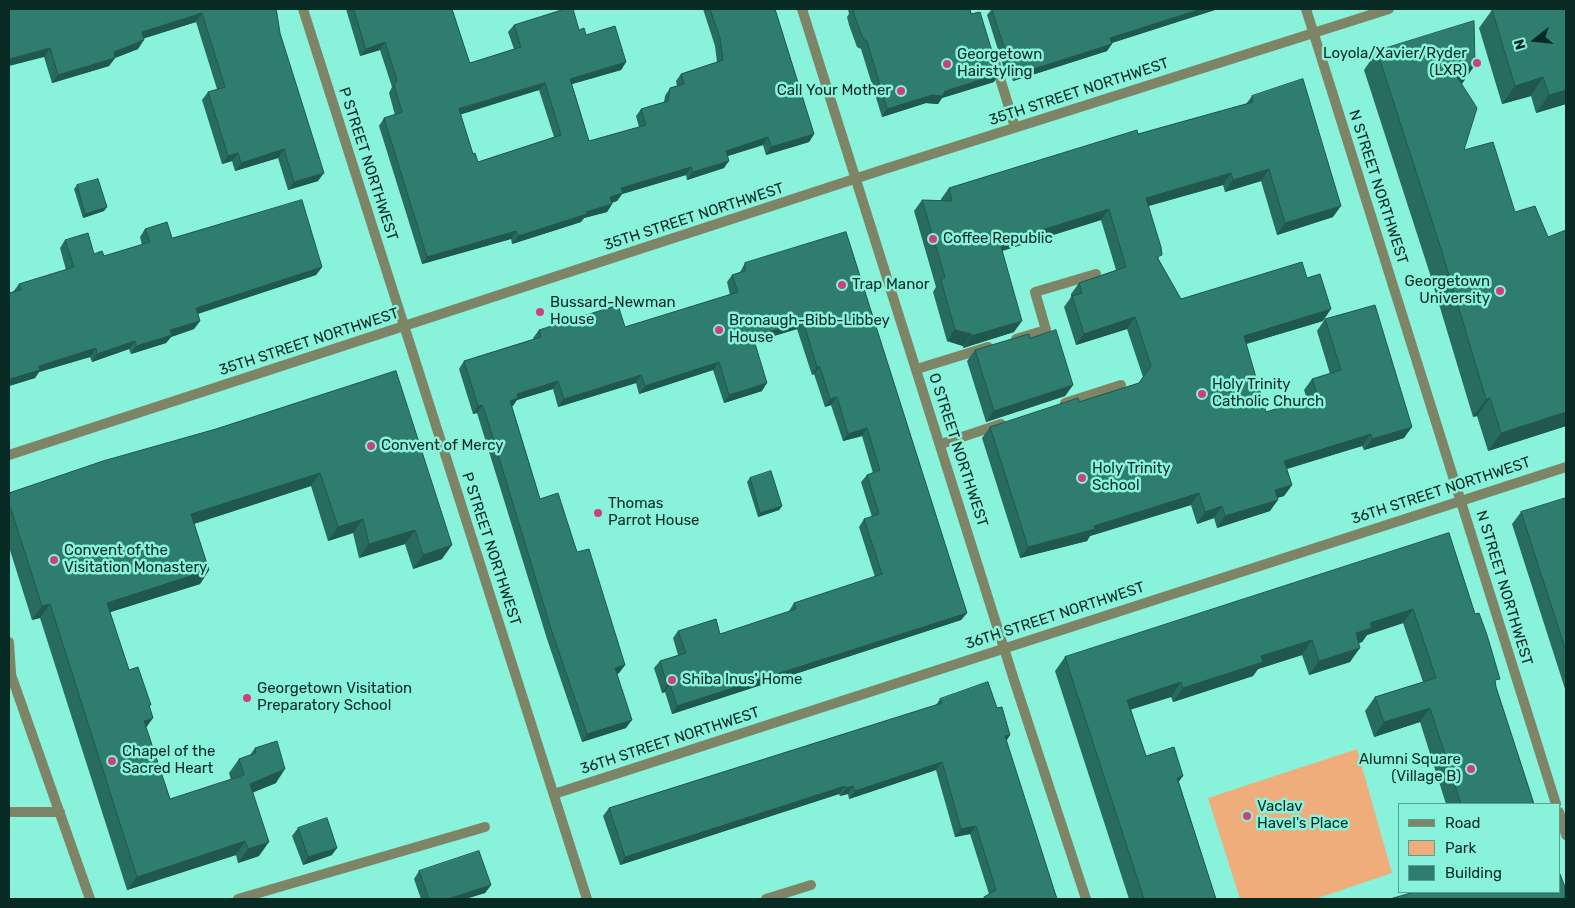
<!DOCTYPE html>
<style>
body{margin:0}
#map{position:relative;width:1575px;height:908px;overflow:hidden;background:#89f2db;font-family:Rubik,sans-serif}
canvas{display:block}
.frame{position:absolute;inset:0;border:10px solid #072a24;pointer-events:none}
.legend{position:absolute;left:1398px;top:803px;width:162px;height:90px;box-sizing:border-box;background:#89f2db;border:1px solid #55a292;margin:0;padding:6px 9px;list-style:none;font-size:15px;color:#072a24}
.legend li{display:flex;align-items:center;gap:10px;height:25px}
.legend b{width:25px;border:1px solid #55a292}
.north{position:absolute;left:1510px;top:15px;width:50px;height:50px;-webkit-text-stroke:4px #89f2db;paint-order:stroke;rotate:254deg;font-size:14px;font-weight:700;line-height:20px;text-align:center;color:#072a24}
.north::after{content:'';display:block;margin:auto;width:18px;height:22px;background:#072a24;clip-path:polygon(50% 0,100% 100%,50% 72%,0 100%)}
</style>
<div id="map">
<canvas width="1575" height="908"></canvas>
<div class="frame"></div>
<ul class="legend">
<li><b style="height:6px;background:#7e8566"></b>Road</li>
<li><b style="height:14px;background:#efad7b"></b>Park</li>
<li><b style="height:14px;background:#2e7d6e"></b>Building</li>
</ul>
<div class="north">N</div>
</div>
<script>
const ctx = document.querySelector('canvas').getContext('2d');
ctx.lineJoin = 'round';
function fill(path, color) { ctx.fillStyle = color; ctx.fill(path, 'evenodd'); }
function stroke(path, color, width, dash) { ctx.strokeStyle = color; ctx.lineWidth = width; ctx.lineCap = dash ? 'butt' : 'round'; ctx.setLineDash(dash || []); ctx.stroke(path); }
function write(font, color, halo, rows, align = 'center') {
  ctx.font = font + ' Rubik,sans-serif'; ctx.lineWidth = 5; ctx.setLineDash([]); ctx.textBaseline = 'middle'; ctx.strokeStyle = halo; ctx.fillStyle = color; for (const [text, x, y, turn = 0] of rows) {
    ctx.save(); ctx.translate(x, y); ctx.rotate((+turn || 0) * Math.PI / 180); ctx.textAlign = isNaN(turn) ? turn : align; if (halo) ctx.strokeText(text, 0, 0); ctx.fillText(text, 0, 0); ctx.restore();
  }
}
fill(new Path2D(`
 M 1357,749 L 1392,873 L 1315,899 L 1240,899 L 1208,798 Z`), '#efad7b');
stroke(new Path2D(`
 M 995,62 L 1015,127
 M 1016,339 L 1046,330 L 1035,292 L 1096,274
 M 917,369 L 988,347
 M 1065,403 L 1121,385
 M 941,444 L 1001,424
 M 9,642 L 11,673
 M 9,669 L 90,899
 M 9,812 L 60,812
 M 238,899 L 485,827
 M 766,899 L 811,885`), '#7e8566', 10);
stroke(new Path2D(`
 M 303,9 L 587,899
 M 802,9 L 1014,680 L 1086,899
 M 1306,9 L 1556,804
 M 9,455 L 888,168 L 1389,9
 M 554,794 L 1566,467
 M 1559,812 L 1566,835`), '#7e8566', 10);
fill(new Path2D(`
 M 9,9 L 276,9 L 280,33 L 318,181 L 288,190 L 278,158 L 235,171 L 232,161 L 222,164 L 202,100 L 208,92 L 217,89 L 196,22 L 144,38 L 138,49 L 115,58 L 109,66 L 52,83 L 44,57 Z
 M 346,9 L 452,9 L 469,61 L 470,63 L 514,49 L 508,32 L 514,25 L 579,30 L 626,62 L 621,70 L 572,84 L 589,141 L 639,127 L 636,116 L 641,109 L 664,102 L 665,96 L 670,88 L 677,86 L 676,81 L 681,74 L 717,62 L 715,46 L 703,9 L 775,9 L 814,134 L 809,142 L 766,155 L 763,145 L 728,156 L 724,168 L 687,180 L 686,175 L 622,194 L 617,201 L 612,203 L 612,204 L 607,212 L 584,218 L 581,222 L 512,244 L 511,239 L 422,264 L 379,126 L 384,118 L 395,115 L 389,93 L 392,87 L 380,50 L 360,56 ZM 539,90 L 554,137 L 478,162 L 473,154 L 460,114 Z
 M 848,9 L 970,9 L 994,82 L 942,98 L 938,104 L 926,103 L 882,117 L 861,49 L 857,47 L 849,25 L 847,17 L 849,14 Z
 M 992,9 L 1218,9 L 1112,43 L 1107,51 L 1013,81 L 1011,76 L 1007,78 L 987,15 Z
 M 1566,9 L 1566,104 L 1536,113 L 1531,96 L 1502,104 L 1479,28 L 1492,10 Z
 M 1377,51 L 1462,84 L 1464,150 L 1566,426 L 1488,451 L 1477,416 L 1473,417 L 1429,271 L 1364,70 Z
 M 1252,96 L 1333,217 L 1277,235 L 1261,181 L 1225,192 L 1223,185 L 1148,206 L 1159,260 L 1181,299 L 1307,278 L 1323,321 L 1246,344 L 1266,412 L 1307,399 L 1304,390 L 1312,379 L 1330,374 L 1317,331 L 1325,319 L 1404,438 L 1364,450 L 1362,446 L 1287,469 L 1292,485 L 1284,496 L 1277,498 L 1270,511 L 1217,528 L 1214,518 L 1197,524 L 1191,505 L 1090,536 L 1087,541 L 1020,558 L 982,438 L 990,427 L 1079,402 L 1139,383 L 1143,377 L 1127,329 L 1076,345 L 1064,307 L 1071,297 L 1071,294 L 1079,283 L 1116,270 L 1101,220 L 1002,251 L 1014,332 L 963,348 L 963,346 L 947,341 L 933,292 L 936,287 L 914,211 L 922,200 L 941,201 L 941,199 L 949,188 L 1138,134 L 1246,104 Z
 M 77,185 L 104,211 L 83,218 L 74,189 Z
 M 145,229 L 172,238 L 322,267 L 316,275 L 198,314 L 200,321 L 194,329 L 171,337 L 166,343 L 131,354 L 129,349 L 92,362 L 90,357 L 39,372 L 35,378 L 9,386 L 9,293 L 13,292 L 19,284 L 66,270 L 60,248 L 65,240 L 94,254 L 104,256 L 142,245 L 140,237 Z
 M 846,232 L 967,613 L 961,620 L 672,714 L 665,692 L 662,693 L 654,668 L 660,661 L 678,655 L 673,638 L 678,631 L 720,634 L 789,612 L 789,611 L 794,603 L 875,577 L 859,527 L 864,519 L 872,517 L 861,482 L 867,475 L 873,473 L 862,436 L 843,441 L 831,405 L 825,407 L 814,374 L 812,375 L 797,329 L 754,342 L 762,391 L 724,403 L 713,370 L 639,394 L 636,383 L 558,407 L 553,389 L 517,400 L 512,406 L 540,499 L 577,552 L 625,665 L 619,673 L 617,674 L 626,728 L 582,742 L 547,639 L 477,413 L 473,414 L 459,369 L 464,361 L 534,339 L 533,338 L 539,330 L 625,327 L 730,295 L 727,282 L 732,275 L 740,272 L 745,263 Z
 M 1030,338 L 1073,385 L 1065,396 L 986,422 L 967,361 L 975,350 Z
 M 396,371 L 442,559 L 413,569 L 405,544 L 359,558 L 353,533 L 328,541 L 311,486 L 194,524 L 209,570 L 200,584 L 110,612 L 129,670 L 149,707 L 146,727 L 170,799 L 231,780 L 229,773 L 239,759 L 250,755 L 255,748 L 276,783 L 253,792 L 259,856 L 238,863 L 236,855 L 127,890 L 40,618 L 32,620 L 9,547 L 9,493 L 216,429 Z
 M 750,478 L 782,506 L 779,510 L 758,517 L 747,482 Z
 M 1566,498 L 1566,692 L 1512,524 L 1521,512 Z
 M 1449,533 L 1475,614 L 1496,687 L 1534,804 L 1446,804 L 1420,722 L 1374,737 L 1365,711 L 1375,697 L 1423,682 L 1403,623 L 1367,635 L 1362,642 L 1359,643 L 1350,662 L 1309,675 L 1302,655 L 1258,669 L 1253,676 L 1173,702 L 1171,697 L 1131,709 L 1146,756 L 1179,782 L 1216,899 L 1129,899 L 1055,671 L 1065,657 Z
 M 940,699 L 997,708 L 1010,735 L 1006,741 L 1057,899 L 982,899 L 984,897 L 989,894 L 970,834 L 955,837 L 936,770 L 849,799 L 848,794 L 840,796 L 839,794 L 620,865 L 603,816 L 609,808 L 936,705 Z
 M 298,828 L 332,855 L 303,865 L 292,836 Z
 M 419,871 L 491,885 L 485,893 L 465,899 L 421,899 L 414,879 Z`), '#286c5f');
fill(new Path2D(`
 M 1201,9 L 1218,9 L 1105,45 L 1110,38 Z
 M 202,13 L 196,22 L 136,41 L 142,32 Z
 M 144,40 L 138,49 L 112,59 L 115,58 L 109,66 L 52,83 L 58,75 L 114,52 Z
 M 385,42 L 380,50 L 360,56 L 366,49 Z
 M 1112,44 L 1107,51 L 1013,81 L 1018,74 Z
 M 50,48 L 44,57 L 9,66 L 9,59 Z
 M 626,62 L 621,70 L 565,86 L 570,79 Z
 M 1475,65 L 1462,84 L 1441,91 L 1454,72 Z
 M 1016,69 L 1011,76 L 1007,78 L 1012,70 Z
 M 999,74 L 994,82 L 942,98 L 938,104 L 926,103 L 882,117 L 887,109 Z
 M 1543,77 L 1531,96 L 1502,104 L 1515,86 Z
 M 545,83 L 539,90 L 453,117 L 459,109 Z
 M 1566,90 L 1566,104 L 1536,113 L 1549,95 Z
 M 814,134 L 809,142 L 766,155 L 771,147 Z
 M 768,137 L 763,145 L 721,158 L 726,151 Z
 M 284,149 L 278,158 L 235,171 L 241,163 Z
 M 238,153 L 232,161 L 222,164 L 228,156 Z
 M 729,161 L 724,168 L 687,180 L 693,172 Z
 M 691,167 L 686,175 L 622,194 L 617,201 L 605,205 L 610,197 L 621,188 Z
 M 1269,169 L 1261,181 L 1225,192 L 1233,180 Z
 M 324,173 L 318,181 L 288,190 L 294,182 Z
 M 1231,173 L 1223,185 L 1138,209 L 1146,198 Z
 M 612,204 L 607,212 L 584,218 L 581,222 L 512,244 L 518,236 L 586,212 Z
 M 1341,206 L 1333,217 L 1277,235 L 1285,223 Z
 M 107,207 L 104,211 L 83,218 L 85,214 Z
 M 1109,209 L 1101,220 L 992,254 L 1000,243 Z
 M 516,231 L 511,239 L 422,264 L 427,257 Z
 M 322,267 L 316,275 L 190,316 L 196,308 Z
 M 1331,309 L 1323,321 L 1236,347 L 1244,336 Z
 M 1135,317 L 1127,329 L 1076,345 L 1084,334 Z
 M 200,321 L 194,329 L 171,337 L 166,343 L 131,354 L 136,346 L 170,330 Z
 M 803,321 L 797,329 L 747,344 L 753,337 Z
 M 1022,321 L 1014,332 L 963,348 L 971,336 Z
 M 955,330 L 971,334 L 963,346 L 947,341 Z
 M 135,341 L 129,349 L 92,362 L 97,354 Z
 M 96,348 L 90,357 L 39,372 L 35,378 L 9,386 L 9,380 L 10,379 L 39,366 Z
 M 719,362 L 713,370 L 639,394 L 645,386 Z
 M 817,367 L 820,367 L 814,374 L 812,375 Z
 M 641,375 L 636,383 L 558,407 L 564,399 Z
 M 558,381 L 553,389 L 517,400 L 513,406 L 505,409 L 510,401 L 517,394 Z
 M 767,383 L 762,391 L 724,403 L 729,395 Z
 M 1073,385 L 1065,396 L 986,422 L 994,411 Z
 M 837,397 L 831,405 L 825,407 L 830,399 Z
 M 1490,398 L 1477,416 L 1473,417 L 1486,399 Z
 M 482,405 L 477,413 L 473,414 L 478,406 Z
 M 1566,412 L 1566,426 L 1488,451 L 1501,433 Z
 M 1412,427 L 1404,438 L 1364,450 L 1372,439 Z
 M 867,428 L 862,436 L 843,441 L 848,434 Z
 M 1371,434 L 1362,446 L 1276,472 L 1284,461 Z
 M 320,473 L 311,486 L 181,528 L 191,514 Z
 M 1292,485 L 1284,496 L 1267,501 L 1275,490 Z
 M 1199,493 L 1191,505 L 1090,536 L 1087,541 L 1020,558 L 1028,547 Z
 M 1278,500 L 1270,511 L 1217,528 L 1225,516 Z
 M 782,506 L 779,510 L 758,517 L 760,513 Z
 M 1222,506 L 1214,518 L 1197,524 L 1205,512 Z
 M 363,519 L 353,533 L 328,541 L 338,527 Z
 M 415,530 L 405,544 L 359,558 L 369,544 Z
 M 452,545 L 442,559 L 413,569 L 423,555 Z
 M 209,570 L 200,584 L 98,616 L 107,603 Z
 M 50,604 L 40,618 L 32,620 L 42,606 Z
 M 1413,609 L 1403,623 L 1367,635 L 1362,642 L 1346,647 L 1356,633 L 1370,623 Z
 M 967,613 L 961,620 L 672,714 L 677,706 Z
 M 1312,640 L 1302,655 L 1258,669 L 1253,676 L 1173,702 L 1183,688 L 1261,656 Z
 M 1360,648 L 1350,662 L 1309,675 L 1319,661 Z
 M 625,665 L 619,673 L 610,676 L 615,668 Z
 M 1181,682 L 1171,697 L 1117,714 L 1127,700 Z
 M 670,684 L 665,692 L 662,693 L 667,685 Z
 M 1430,708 L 1420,722 L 1374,737 L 1384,722 Z
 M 153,718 L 143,732 L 144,721 Z
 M 632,720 L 626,728 L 582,742 L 587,734 Z
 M 1010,735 L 1005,743 L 1005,736 Z
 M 942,762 L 936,770 L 849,799 L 855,791 Z
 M 285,769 L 276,783 L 240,798 L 250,784 Z
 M 1183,776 L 1173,790 L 1177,778 Z
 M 845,786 L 839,794 L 620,865 L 625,857 Z
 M 853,786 L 848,794 L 840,796 L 846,788 Z
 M 976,826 L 970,834 L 955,837 L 961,829 Z
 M 245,841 L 236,855 L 127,890 L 137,877 Z
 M 269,842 L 259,856 L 238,863 L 248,849 Z
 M 337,848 L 332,855 L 303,865 L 308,857 Z
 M 491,885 L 485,893 L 465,899 L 448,899 Z`), '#20584d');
const building = new Path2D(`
 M 9,9 L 276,9 L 277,14 L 280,33 L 324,173 L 294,182 L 284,149 L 241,163 L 238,153 L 228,156 L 208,92 L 225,87 L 202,13 L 142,32 L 144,40 L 114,52 L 115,58 L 58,75 L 50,48 L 9,59 Z
 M 354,9 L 452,9 L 469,61 L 470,63 L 521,47 L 514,25 L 565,9 L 573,9 L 579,30 L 584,28 L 586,35 L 615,26 L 626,62 L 570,79 L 589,141 L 646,125 L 641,109 L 668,101 L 670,88 L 684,84 L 681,74 L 723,60 L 720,38 L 710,9 L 775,9 L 814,134 L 771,147 L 768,137 L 726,151 L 729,161 L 693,172 L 691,167 L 621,188 L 623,193 L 610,197 L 612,204 L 586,212 L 587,214 L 518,236 L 516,231 L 427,257 L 384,118 L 402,112 L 394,85 L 397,80 L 385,42 L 366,49 ZM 545,83 L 561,135 L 478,162 L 475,153 L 473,154 L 459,109 Z
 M 853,9 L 970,9 L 971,14 L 980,12 L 999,74 L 945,91 L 943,96 L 932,95 L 887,109 L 867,41 L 863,39 L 855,17 Z
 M 992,9 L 1201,9 L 1110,38 L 1112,44 L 1018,74 L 1016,69 L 1012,70 Z
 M 1495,9 L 1566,9 L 1566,90 L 1549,95 L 1543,77 L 1515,86 L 1492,10 Z
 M 1474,21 L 1475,65 L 1454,72 L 1477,108 L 1464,150 L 1493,142 L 1515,212 L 1535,206 L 1548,237 L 1566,230 L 1566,412 L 1501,433 L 1490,398 L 1486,399 L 1442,252 L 1377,51 Z
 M 1303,79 L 1341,206 L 1285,223 L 1269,169 L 1233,180 L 1231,173 L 1146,198 L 1161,247 L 1162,255 L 1157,257 L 1181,299 L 1302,262 L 1307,278 L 1320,274 L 1331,309 L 1244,336 L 1266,412 L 1318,396 L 1312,379 L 1341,370 L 1325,319 L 1375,305 L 1412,427 L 1372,439 L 1371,434 L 1284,461 L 1292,485 L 1275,490 L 1278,500 L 1225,516 L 1222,506 L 1205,512 L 1199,493 L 1094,526 L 1095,529 L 1028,547 L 990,427 L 1078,398 L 1079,402 L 1139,383 L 1151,366 L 1135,317 L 1084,334 L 1072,296 L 1082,293 L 1079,283 L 1126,267 L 1109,209 L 1000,243 L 1022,321 L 971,336 L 971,334 L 955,330 L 941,280 L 945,277 L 922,200 L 952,201 L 949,188 L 1137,130 L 1138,134 L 1253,102 L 1252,96 Z
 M 98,179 L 107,207 L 85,214 L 77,185 Z
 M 302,200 L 322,267 L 196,308 L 200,321 L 170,330 L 172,335 L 136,346 L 135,341 L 97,354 L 96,348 L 39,366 L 40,370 L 10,379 L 9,377 L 9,293 L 21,290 L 19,284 L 74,267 L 65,240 L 88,233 L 94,254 L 102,251 L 104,256 L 150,242 L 145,229 L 167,222 L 172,238 Z
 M 846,232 L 967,613 L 677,706 L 670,684 L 667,685 L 660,661 L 686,653 L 678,631 L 716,619 L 720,634 L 796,609 L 794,603 L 882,574 L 864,519 L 879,514 L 867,475 L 880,470 L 867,428 L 848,434 L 837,397 L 830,399 L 820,367 L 817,367 L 803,321 L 753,337 L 767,383 L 729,395 L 719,362 L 645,386 L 641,375 L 564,399 L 558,381 L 517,394 L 518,398 L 510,401 L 540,499 L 558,493 L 577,552 L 589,549 L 625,665 L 615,668 L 632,720 L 587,734 L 552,632 L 485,412 L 482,405 L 478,406 L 464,361 L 541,337 L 539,330 L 618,305 L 625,327 L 738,292 L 732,275 L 745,271 L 745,263 Z
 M 1056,330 L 1073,385 L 994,411 L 975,350 L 1025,335 L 1029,334 L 1030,338 Z
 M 396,371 L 452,545 L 423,555 L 415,530 L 369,544 L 363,519 L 338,527 L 320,473 L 191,514 L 209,570 L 107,603 L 129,670 L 138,667 L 151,705 L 149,705 L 153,718 L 144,721 L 170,799 L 244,775 L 239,759 L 256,753 L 255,748 L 277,741 L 285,769 L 250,784 L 269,842 L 248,849 L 245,841 L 137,877 L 50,604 L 42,606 L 9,503 L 9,493 L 103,461 L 216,429 Z
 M 771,471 L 782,506 L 760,513 L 750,478 Z
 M 1566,498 L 1566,651 L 1521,512 Z
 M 1449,533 L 1475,614 L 1479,613 L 1487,635 L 1500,679 L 1495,680 L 1496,687 L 1534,804 L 1461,804 L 1430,708 L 1384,722 L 1375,697 L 1436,678 L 1413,609 L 1370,623 L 1372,628 L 1356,633 L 1360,648 L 1319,661 L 1312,640 L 1261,656 L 1263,662 L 1183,688 L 1181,682 L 1127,700 L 1146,756 L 1174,747 L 1183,776 L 1177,778 L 1216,899 L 1144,899 L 1065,657 Z
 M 988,682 L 997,708 L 1002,707 L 1010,735 L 1005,736 L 1057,899 L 985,899 L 984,897 L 996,890 L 976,826 L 961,829 L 942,762 L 855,791 L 853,786 L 846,788 L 845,786 L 625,857 L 609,808 L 942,703 L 940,699 Z
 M 327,818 L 337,848 L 308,857 L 298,828 Z
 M 479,851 L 491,885 L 448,899 L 429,899 L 419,871 Z
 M 1559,873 L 1560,874 L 1565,887 L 1565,899 L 1390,899 L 1414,892 L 1559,892 Z`);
fill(building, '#2e7d6e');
stroke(building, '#20584d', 1);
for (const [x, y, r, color] of [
 [1477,63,5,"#ca417b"],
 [947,64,5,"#ca417b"],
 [901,91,5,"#ca417b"],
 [933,239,5,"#ca417b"],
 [842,285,5,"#ca417b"],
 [1500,291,5,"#ca417b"],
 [540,312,5,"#ca417b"],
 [719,330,5,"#ca417b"],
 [1202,394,5,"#ca417b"],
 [371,446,5,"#ca417b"],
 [1082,478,5,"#ca417b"],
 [598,513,5,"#ca417b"],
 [54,560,5,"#ca417b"],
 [672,680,5,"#ca417b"],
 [247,698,5,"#ca417b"],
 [112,761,5,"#ca417b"],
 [1471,769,5,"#ca417b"],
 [1247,816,5,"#ca417b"]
]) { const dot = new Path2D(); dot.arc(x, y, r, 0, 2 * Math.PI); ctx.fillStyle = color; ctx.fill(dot); stroke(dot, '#89f2db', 2); }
write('15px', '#072a24', '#89f2db', [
 ["Loyola/Xavier/Ryder",1467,54,"right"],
 ["(LXR)",1467,71,"right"],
 ["Georgetown",957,55],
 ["Hairstyling",957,72],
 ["Call Your Mother",891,91,"right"],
 ["Coffee Republic",943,239],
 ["Georgetown",1490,282,"right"],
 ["University",1490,299,"right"],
 ["Trap Manor",852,285],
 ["Bussard-Newman",550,303],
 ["House",550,320],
 ["Bronaugh-Bibb-Libbey",729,321],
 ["House",729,338],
 ["Holy Trinity",1212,385],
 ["Catholic Church",1212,402],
 ["Convent of Mercy",381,446],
 ["Holy Trinity",1092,469],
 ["School",1092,486],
 ["Thomas",608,504],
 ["Parrot House",608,521],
 ["Convent of the",64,551],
 ["Visitation Monastery",64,568],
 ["Shiba Inus' Home",682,680],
 ["Georgetown Visitation",257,689],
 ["Preparatory School",257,706],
 ["Chapel of the",122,752],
 ["Sacred Heart",122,769],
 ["Alumni Square",1461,760,"right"],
 ["(Village B)",1461,777,"right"],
 ["Vaclav",1257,807],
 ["Havel's Place",1257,824]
], 'left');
write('15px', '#072a24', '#89f2db', [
 ["35TH STREET NORTHWEST",1079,92,-18],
 ["P STREET NORTHWEST",368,164,72],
 ["N STREET NORTHWEST",1378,187,72],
 ["35TH STREET NORTHWEST",694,217,-18],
 ["35TH STREET NORTHWEST",309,342,-18],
 ["O STREET NORTHWEST",958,450,72],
 ["36TH STREET NORTHWEST",1441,491,-18],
 ["P STREET NORTHWEST",491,549,72],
 ["N STREET NORTHWEST",1504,588,73],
 ["36TH STREET NORTHWEST",1055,616,-18],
 ["36TH STREET NORTHWEST",670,741,-18]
]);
</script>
